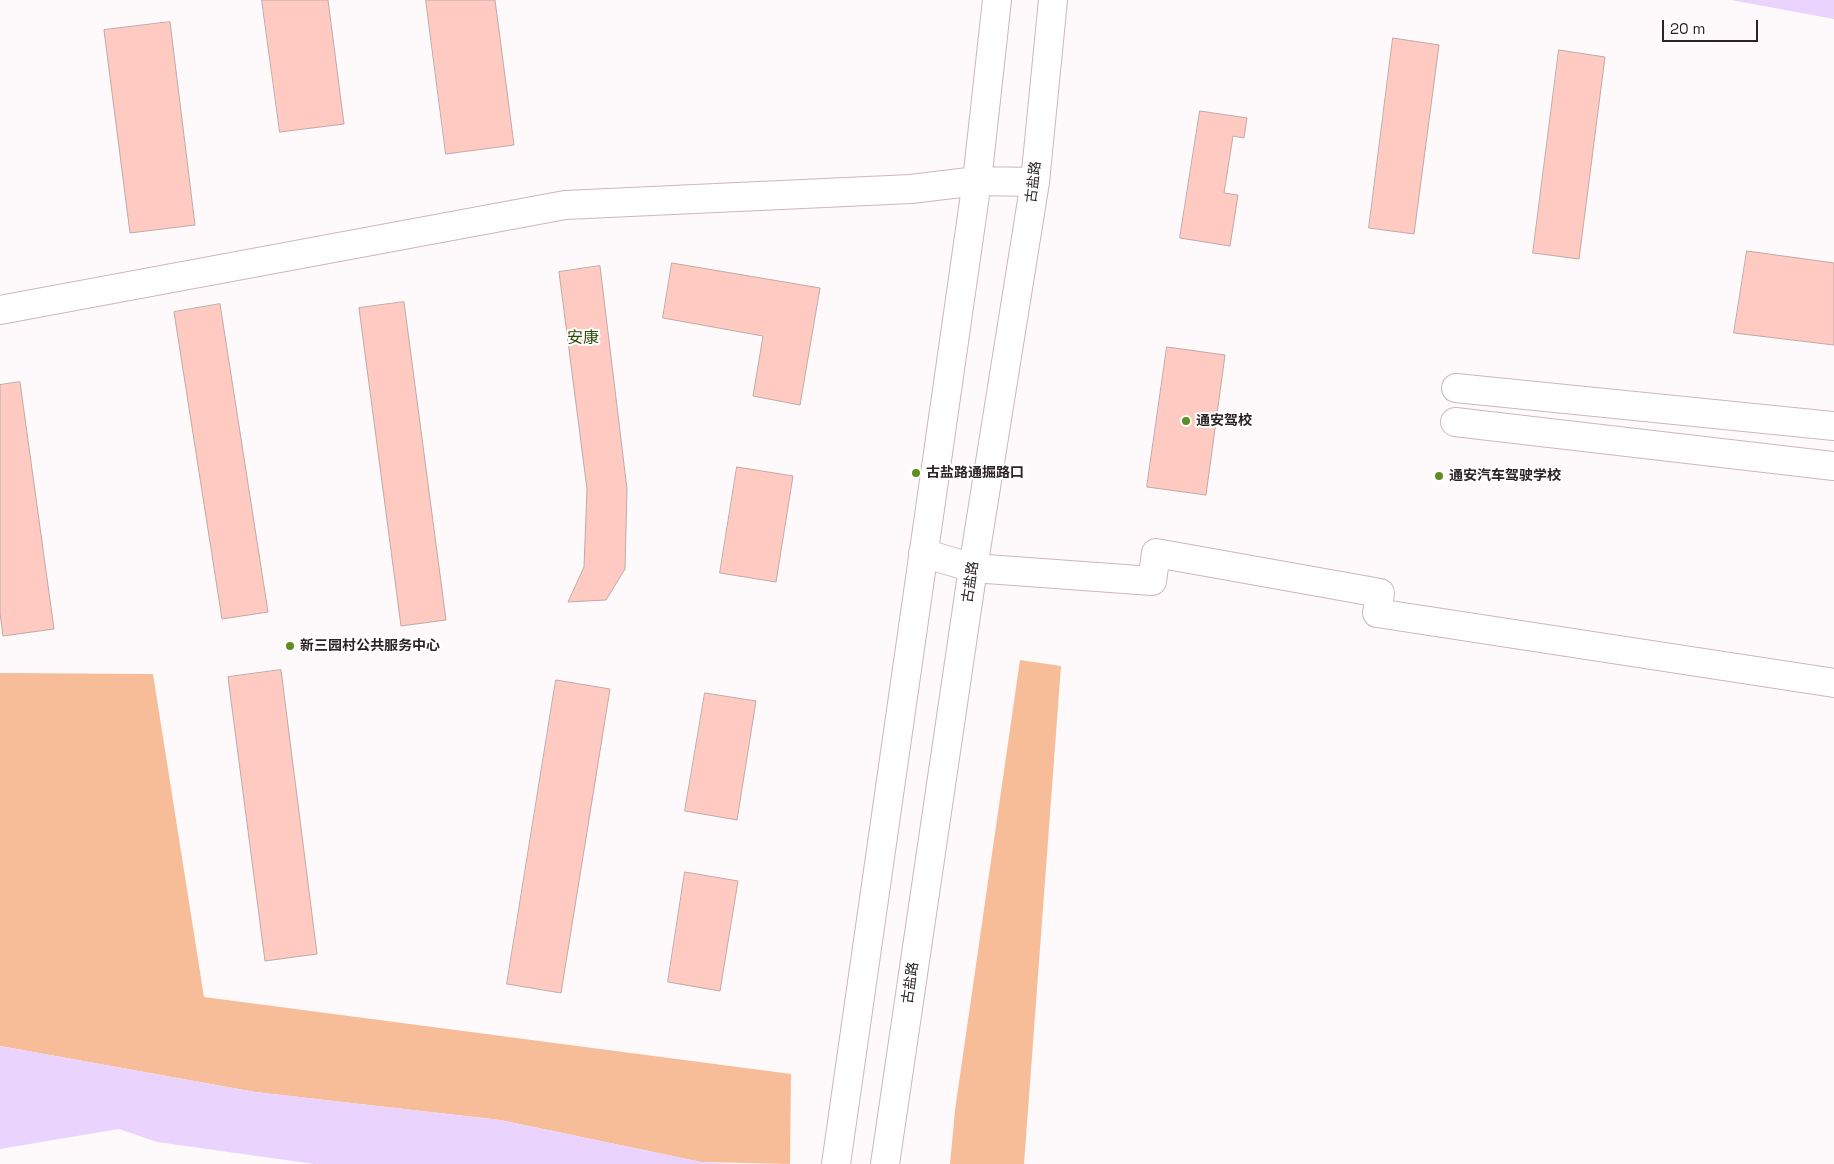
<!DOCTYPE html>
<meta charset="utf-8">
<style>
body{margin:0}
#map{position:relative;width:1834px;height:1164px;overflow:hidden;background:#fefafb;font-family:"Space Grotesk",sans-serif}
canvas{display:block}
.scale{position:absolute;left:1662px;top:20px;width:96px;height:22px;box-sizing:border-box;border:2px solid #2c2325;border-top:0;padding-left:6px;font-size:15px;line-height:18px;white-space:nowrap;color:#2c2325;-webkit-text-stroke:4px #fff;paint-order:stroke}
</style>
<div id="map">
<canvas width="1834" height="1164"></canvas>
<div class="scale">20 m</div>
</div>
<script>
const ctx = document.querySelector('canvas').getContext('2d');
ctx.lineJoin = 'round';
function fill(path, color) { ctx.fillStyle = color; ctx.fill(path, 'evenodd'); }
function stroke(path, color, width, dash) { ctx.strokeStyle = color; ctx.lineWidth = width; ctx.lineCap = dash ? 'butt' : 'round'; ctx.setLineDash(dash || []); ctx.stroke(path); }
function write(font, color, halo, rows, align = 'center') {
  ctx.font = font + ' "Space Grotesk","Noto Sans SC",sans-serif'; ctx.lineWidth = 4; ctx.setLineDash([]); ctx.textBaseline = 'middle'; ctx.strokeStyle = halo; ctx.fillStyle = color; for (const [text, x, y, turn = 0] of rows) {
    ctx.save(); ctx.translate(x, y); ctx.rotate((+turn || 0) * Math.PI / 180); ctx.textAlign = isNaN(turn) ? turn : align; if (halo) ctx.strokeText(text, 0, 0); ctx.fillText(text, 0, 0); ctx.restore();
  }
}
fill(new Path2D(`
 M 1020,660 L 1061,666 L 1024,1164 L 950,1164 L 955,1110 Z
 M 0,673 L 153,674 L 204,997 L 791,1074 L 790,1164 L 701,1162 L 500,1120 L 255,1092 L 0,1046 Z`), '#f7bd98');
fill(new Path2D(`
 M 1731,0 L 1834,0 L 1834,19 Z
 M 0,1046 L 255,1092 L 500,1120 L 701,1162 L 731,1164 L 314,1164 L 157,1142 L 119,1129 L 0,1149 Z`), '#ead3fd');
const building = new Path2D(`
 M 262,0 L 328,0 L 344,124 L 280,132 Z
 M 426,0 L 495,0 L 514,145 L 446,154 Z
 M 170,22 L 195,225 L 130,233 L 104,30 Z
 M 1393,38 L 1439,45 L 1414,234 L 1369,228 Z
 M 1559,50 L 1605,57 L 1579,259 L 1533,253 Z
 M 1200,111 L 1247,118 L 1244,138 L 1233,136 L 1224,193 L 1238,195 L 1230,246 L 1180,238 Z
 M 1747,251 L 1834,263 L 1834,345 L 1734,333 Z
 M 672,263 L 820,288 L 800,405 L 753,396 L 763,336 L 663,318 Z
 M 600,266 L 627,489 L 625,569 L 606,600 L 568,602 L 584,567 L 587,489 L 559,272 Z
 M 404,302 L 446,620 L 401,626 L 359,308 Z
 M 220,304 L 268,612 L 222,619 L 174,312 Z
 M 1167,347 L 1225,355 L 1206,495 L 1147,487 Z
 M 20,382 L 54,629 L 3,636 L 0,613 L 0,385 Z
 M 737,467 L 793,476 L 776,582 L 720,573 Z
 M 281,670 L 317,954 L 265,961 L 228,677 Z
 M 556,680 L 610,689 L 561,993 L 507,984 Z
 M 705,693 L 756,701 L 737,820 L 685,811 Z
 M 685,872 L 738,881 L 720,991 L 668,982 Z`);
fill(building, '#ffcac2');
stroke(building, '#c0a9a6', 1);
const minor = new Path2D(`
 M 0,310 L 565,205 L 911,189 L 977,181 L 1035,182
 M 1456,388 L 1834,426
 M 1455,422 L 1834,466
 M 923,553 L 973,568 L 1152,581 L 1156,553 L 1380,593 L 1377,613 L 1834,683
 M 836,1164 L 977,181 L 997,0
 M 885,1164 L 973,568 L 1035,182 L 1053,0`);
stroke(minor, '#cdb6bc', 30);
stroke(minor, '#fff', 28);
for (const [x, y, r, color] of [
 [1186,421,5,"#5e8d21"],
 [916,473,5,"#5e8d21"],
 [1439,476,5,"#5e8d21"],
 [290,646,5,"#5e8d21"]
]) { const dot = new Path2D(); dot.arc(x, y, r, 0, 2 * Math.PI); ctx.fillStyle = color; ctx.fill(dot); stroke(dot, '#fff', 2); }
write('14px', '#2c2325', '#fff', [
 ["古盐路",1034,182,-83],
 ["古盐路",971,582,-81],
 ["古盐路",911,983,-82]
]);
write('bold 14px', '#2c2325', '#fff', [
 ["通安驾校",1196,421],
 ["古盐路通掘路口",926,473],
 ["通安汽车驾驶学校",1449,476],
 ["新三园村公共服务中心",300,646]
], 'left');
write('16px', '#2f4d05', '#fff', [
 ["安康",583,339]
]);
</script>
